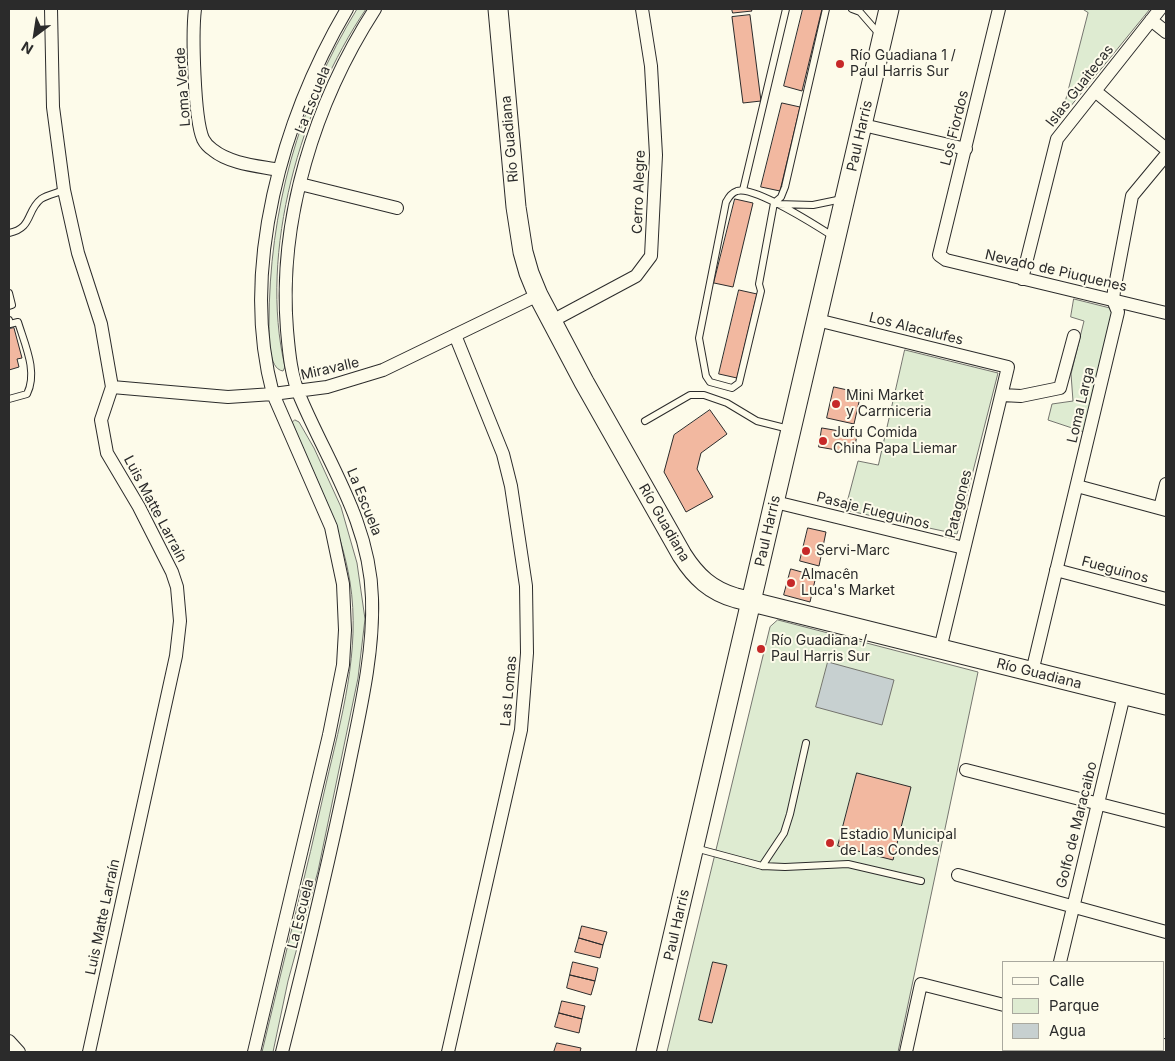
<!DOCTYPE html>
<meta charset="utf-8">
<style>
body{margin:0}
#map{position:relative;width:1175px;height:1061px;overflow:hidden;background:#fdfbea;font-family:Inter,sans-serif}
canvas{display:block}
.frame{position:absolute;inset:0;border:10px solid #2b2b2b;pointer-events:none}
.legend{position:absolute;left:1002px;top:961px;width:162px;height:90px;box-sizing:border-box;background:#fdfbea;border:1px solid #a9a89e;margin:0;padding:6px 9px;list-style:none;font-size:15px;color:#2b2b2b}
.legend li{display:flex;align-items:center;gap:10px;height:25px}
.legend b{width:25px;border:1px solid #a9a89e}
.north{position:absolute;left:10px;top:10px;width:50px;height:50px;-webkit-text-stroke:4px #fdfbea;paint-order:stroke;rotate:211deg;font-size:14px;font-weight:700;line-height:20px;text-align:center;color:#2b2b2b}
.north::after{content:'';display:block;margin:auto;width:18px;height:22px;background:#2b2b2b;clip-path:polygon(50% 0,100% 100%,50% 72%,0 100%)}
</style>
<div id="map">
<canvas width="1175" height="1061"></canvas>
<div class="frame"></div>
<ul class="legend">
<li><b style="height:6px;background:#fdfbea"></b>Calle</li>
<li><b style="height:14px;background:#deebd1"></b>Parque</li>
<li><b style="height:14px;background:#c7d0d0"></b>Agua</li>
</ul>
<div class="north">N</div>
</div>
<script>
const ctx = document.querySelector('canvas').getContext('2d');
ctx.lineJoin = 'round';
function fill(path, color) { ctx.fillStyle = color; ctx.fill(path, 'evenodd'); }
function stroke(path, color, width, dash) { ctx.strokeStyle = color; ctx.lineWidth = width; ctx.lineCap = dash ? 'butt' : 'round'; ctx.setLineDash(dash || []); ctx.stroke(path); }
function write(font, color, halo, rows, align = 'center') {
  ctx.font = font + ' Inter,sans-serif'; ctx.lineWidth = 4; ctx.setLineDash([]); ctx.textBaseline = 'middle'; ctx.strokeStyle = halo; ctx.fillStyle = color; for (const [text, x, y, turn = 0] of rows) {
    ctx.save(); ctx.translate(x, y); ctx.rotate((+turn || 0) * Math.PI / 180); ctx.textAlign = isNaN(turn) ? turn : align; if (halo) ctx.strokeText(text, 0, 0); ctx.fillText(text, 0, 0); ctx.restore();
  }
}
const green = new Path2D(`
 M 357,9 L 366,9 C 301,105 258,252 285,367 L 283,371 C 268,369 269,336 269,324 C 269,211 298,105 357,9 Z
 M 1083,9 L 1150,9 L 1061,118 L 1088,13 Z
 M 1074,299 L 1114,309 L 1084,432 L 1048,420 L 1052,404 L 1073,401 L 1071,374 L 1084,321 L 1071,317 Z
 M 905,350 L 998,373 L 957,534 L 845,510 L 858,461 L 878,465 Z
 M 295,420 L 299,422 L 314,448 L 341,507 L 357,563 L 365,619 L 358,678 L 318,871 L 288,981 L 273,1052 L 262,1052 C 283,963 306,874 326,784 C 341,719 361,650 350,582 C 341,526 315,475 291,424 Z
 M 778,620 L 978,672 L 898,1052 L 667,1052 L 770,627 Z`);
fill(green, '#deebd1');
stroke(green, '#74746e', 1);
const water = new Path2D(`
 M 828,662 L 894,680 L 882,725 L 816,707 Z`);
fill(water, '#c7d0d0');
stroke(water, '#74746e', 1);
const building = new Path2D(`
 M 732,9 L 751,9 L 752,11 L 733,13 Z
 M 803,9 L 822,9 L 802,91 L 784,86 Z
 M 750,15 L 761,101 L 743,103 L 732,17 Z
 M 782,103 L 800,107 L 780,191 L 761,187 Z
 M 735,199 L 753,203 L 733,287 L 714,283 Z
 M 739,290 L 757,294 L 737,378 L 719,374 Z
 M 14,328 L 22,358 L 17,359 L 19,367 L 9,370 L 9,329 Z
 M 834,387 L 861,393 L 854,424 L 827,418 Z
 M 710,410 L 727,434 L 701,453 L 697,469 L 713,497 L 686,512 L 664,472 L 674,435 Z
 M 822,428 L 857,434 L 854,453 L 819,447 Z
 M 808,528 L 826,532 L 819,566 L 800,561 Z
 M 791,569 L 816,576 L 810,602 L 784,595 Z
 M 857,773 L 911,787 L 893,860 L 838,846 Z
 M 582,926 L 607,932 L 603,945 L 579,938 Z
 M 579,938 L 603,945 L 600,958 L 575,952 Z
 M 573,962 L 598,968 L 595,981 L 570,975 Z
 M 713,962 L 727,965 L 712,1023 L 699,1020 Z
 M 570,975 L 595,981 L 591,995 L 567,988 Z
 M 562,1001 L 585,1006 L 582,1019 L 559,1013 Z
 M 559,1013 L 582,1019 L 579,1033 L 555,1027 Z
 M 557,1043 L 581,1048 L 580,1052 L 554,1052 Z`);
fill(building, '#f2b8a0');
stroke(building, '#2b2b2b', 1);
const lane = new Path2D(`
 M 826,9 L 785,187 L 781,197 L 774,203 L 759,284 L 761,291 L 739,383 L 732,388 L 710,382 L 706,376 L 699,338 L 726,202 C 729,197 731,193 737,191 C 754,186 817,226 834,237
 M 852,9 L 860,12 L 880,35
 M 743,190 L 786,9
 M 777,204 L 813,205 L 842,199
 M 9,233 C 33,228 26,211 41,199 C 47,195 57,193 64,190
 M 9,306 L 12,305 L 9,293
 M 9,320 L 10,324 L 18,322 C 25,345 38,372 27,394 L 9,399
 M 645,421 L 690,395 L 704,395 L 727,403 L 757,421 L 789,429
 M 695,848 L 762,866 L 785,867 L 848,864 L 921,881
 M 762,866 L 784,833 L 790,814 L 806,743`);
const street = new Path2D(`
 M 51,9 L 53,107 L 64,190 L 78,253 L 101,324 L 112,387 L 101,420 L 107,453 L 139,507 L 172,572 L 177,587 L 180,621 L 176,656 L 89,1052
 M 195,9 C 192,33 194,118 203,139 C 205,143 210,148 213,150 C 230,164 259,166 279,170
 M 999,9 L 939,255 L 946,260 L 1166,313
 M 1151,20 L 1166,32
 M 1095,91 L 1166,149
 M 863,125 L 966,149
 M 300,184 L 397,208
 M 1022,279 L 1057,139 L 1160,9
 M 817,320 L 1008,367 L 940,649
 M 552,321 L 636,276 L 651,256 L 656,155 L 651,66 L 642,9
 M 112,387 L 228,397 L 273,394 L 327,387 L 383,370 L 538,295
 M 1002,395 L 1021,396 L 1060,388 L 1074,336
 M 1077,486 L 1166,510
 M 775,502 L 964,548
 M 1160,508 L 1166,484
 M 1056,570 L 1166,599
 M 1032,672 L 1118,312 L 1113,300 L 1114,291 L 1132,196 L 1166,155
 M 966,770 L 1166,821
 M 958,875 L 1166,932
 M 1060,962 L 1124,695
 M 9,1041 L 19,1052
 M 1164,1045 L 1166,1046
 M 254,1052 L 329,735 L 343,665 L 345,630 L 343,584 L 331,527 L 273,394 C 239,268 283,118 347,9
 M 282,1052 C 306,957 329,862 349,765 C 360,711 374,653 372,598 C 370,523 329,465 301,399 C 291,377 289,353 287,330 C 278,219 315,102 375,9
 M 448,1052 L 521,730 L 527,653 L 526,586 L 511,486 L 503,454 L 455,335
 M 906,1052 L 921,984 L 1004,1005
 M 1019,1052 L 1019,1050
 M 1129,1052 L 1130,1050`);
const secondary = new Path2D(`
 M 498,9 L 516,207 L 523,252 L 529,273 L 538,295 L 584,382 L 682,555 C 696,577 711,591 736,598 L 1166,705
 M 646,1052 L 889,9`);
stroke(lane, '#2b2b2b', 8);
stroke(street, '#2b2b2b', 14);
stroke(secondary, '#2b2b2b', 21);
stroke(lane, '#fdfbea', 6);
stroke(street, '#fdfbea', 12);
stroke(secondary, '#fdfbea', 19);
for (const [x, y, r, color] of [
 [840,64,5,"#c62828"],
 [836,404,5,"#c62828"],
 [823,441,5,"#c62828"],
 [806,551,5,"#c62828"],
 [791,583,5,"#c62828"],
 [761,649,5,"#c62828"],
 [830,843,5,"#c62828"]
]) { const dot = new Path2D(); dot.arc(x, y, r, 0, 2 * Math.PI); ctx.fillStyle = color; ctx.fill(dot); stroke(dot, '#fdfbea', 2); }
write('14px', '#2b2b2b', '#fdfbea', [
 ["Río Guadiana 1 /",850,56],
 ["Paul Harris Sur",850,72],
 ["Mini Market",846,396],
 ["y Carrniceria",846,412],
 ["Jufu Comida",833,433],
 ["China Papa Liemar",833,449],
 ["Servi-Marc",816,551],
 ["Almacên",801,575],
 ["Luca's Market",801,591],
 ["Río Guadiana /",771,641],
 ["Paul Harris Sur",771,657],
 ["Estadio Municipal",840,835],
 ["de Las Condes",840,851]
], 'left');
write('14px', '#2b2b2b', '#fdfbea', [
 ["Islas Guaitecas",1080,86,-52],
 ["Loma Verde",183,87,-94],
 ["La Escuela",313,100,-68],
 ["Los Fiordos",955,128,-76],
 ["Paul Harris",860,136,-77],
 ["Río Guadiana",510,139,-95],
 ["Cerro Alegre",639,192,-88],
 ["Nevado de Piuquenes",1056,271,13],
 ["Los Alacalufes",916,329,14],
 ["Miravalle",330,369,-13],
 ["Loma Larga",1081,405,-77],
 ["La Escuela",364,502,68],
 ["Patagones",959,504,-76],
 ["Luis Matte Larraín",155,509,62],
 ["Pasaje Fueguinos",873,511,14],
 ["Río Guadiana",664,523,60],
 ["Paul Harris",768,531,-77],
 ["Fueguinos",1115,570,15],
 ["Río Guadiana",1039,674,14],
 ["Las Lomas",509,691,-85],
 ["Golfo de Maracaibo",1077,825,-76],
 ["La Escuela",301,914,-76],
 ["Luis Matte Larraín",103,917,-78],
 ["Paul Harris",677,925,-77]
]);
</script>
